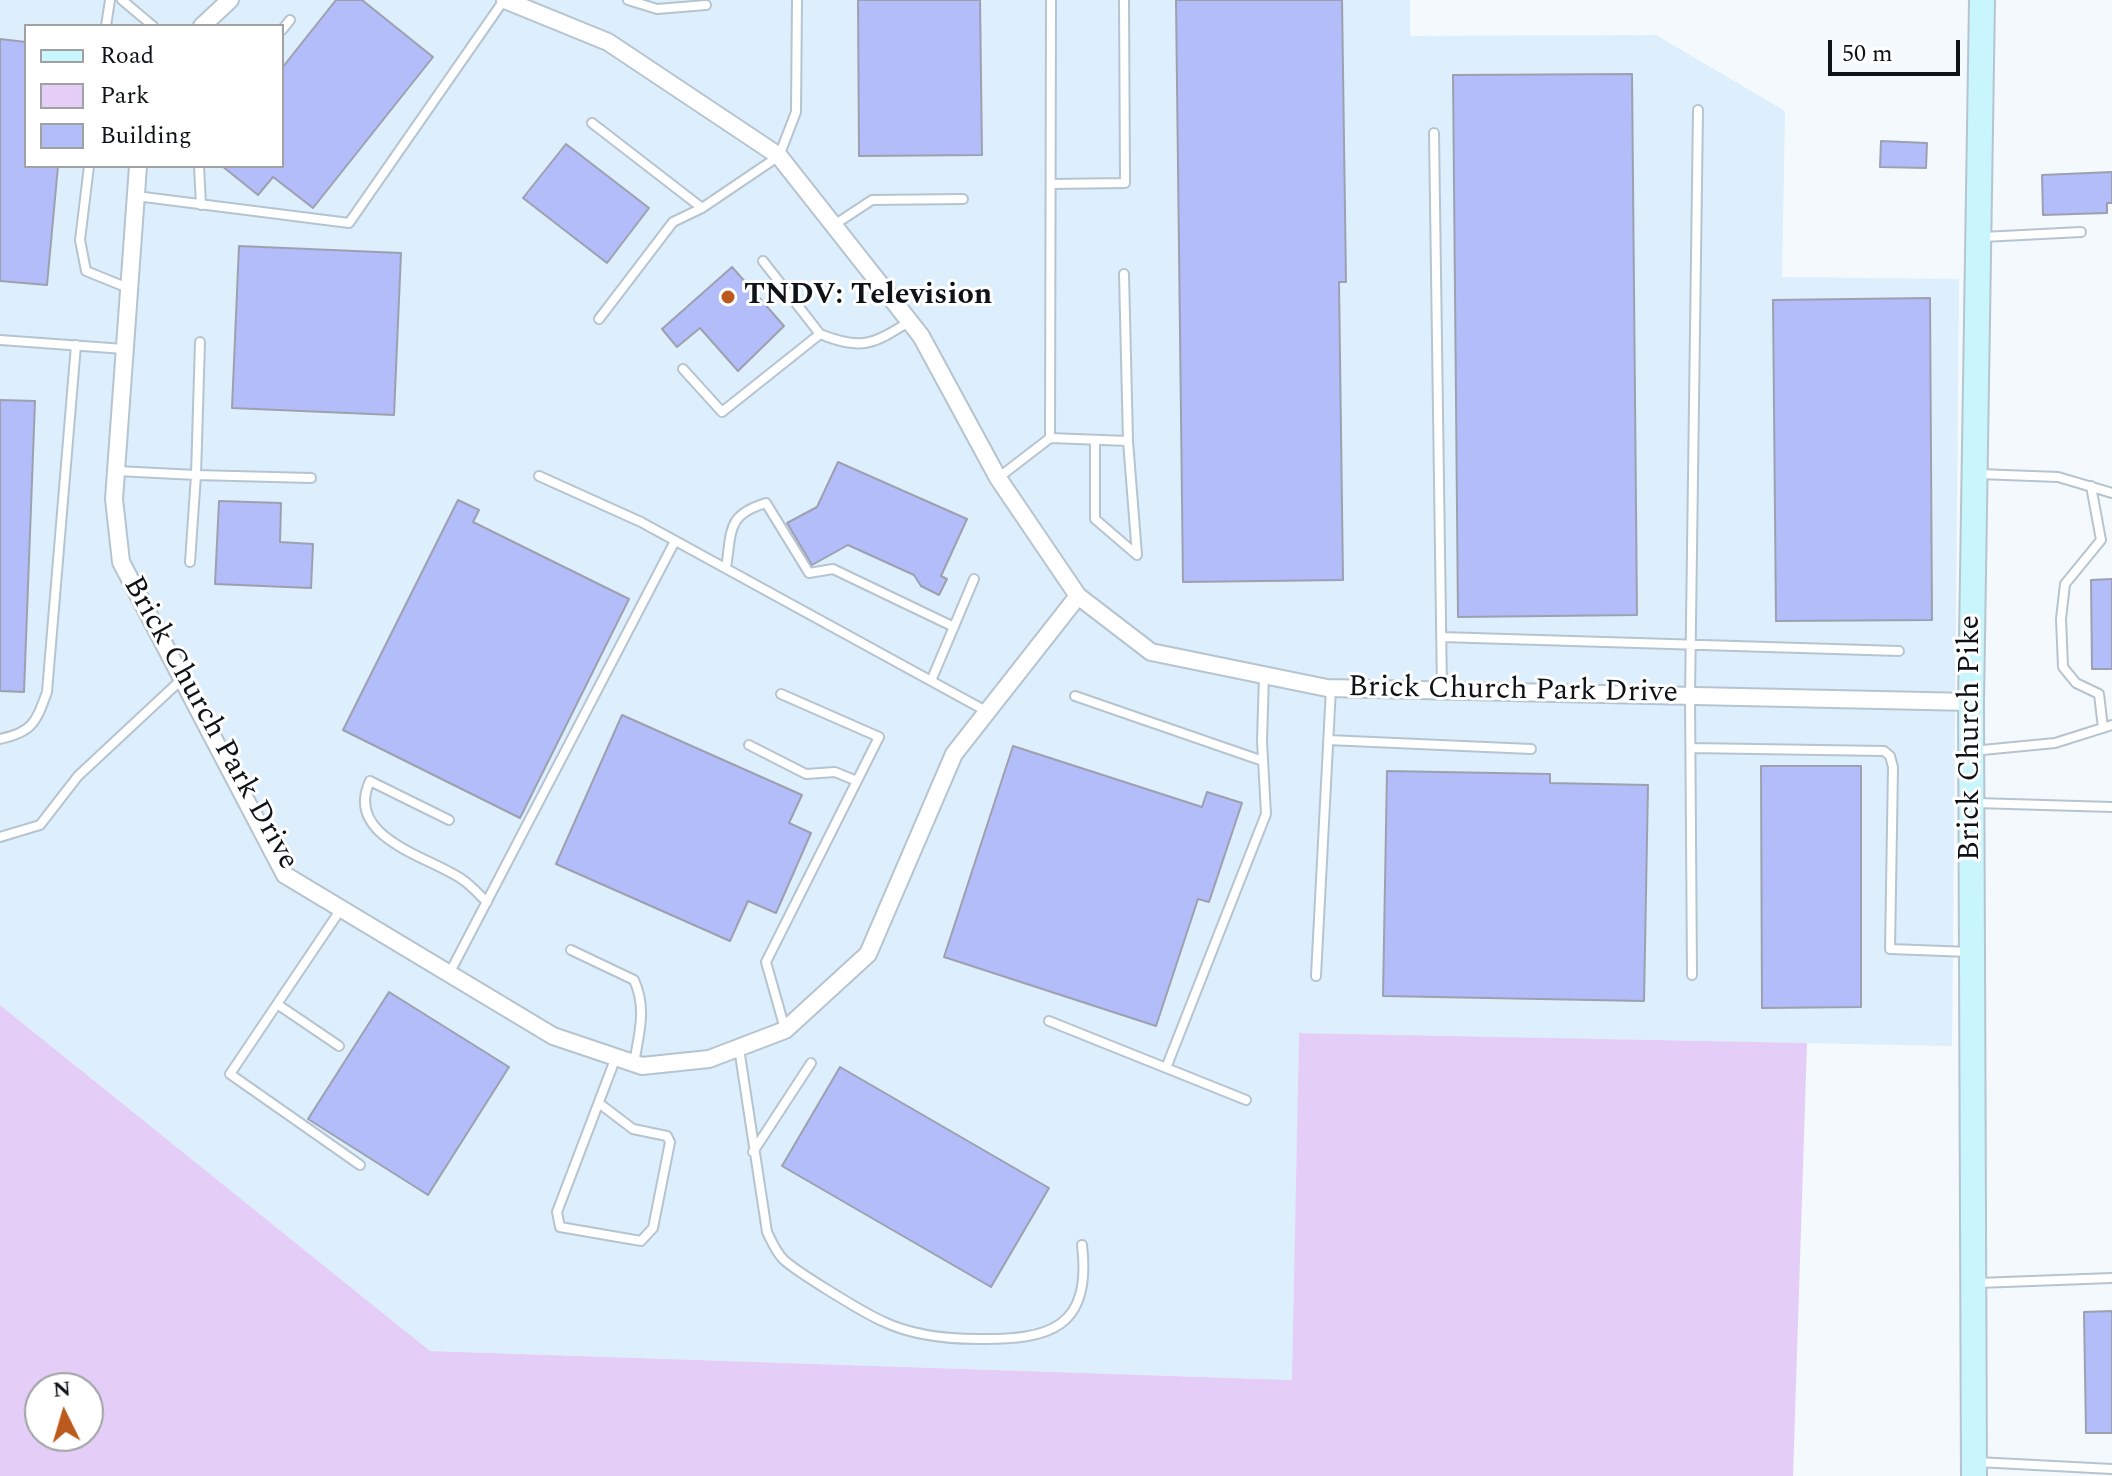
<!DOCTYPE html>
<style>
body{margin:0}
#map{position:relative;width:2112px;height:1476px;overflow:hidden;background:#f3f9fd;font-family:Spectral,serif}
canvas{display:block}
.legend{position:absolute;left:24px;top:24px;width:260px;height:144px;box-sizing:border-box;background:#fff;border:2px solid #9fa1a2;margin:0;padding:10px 14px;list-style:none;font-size:24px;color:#0e1317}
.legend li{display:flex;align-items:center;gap:16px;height:40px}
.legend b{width:40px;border:2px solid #9fa1a2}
.north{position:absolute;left:24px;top:1372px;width:80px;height:80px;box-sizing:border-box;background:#fff;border:2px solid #9fa1a2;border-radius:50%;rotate:355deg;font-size:22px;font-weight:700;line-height:32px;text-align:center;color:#0e1317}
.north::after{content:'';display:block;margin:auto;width:28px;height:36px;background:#bc5a1d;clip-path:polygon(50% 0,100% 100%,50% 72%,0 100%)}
.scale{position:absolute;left:1828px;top:40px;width:132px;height:36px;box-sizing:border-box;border:4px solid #0e1317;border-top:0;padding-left:10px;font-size:24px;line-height:28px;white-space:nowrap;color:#0e1317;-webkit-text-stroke:6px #fff;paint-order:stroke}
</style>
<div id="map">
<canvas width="2112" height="1476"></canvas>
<ul class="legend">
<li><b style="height:10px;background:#c9f5fc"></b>Road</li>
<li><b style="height:22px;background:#e4cef7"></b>Park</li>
<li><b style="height:22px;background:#b2bdf9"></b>Building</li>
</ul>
<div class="north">N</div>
<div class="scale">50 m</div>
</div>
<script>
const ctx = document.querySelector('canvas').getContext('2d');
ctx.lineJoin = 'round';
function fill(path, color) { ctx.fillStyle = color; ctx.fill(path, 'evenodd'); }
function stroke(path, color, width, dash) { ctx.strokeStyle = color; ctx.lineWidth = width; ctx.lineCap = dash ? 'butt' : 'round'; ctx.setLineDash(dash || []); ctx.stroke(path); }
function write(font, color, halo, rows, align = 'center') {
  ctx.font = font + ' Spectral,serif'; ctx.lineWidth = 6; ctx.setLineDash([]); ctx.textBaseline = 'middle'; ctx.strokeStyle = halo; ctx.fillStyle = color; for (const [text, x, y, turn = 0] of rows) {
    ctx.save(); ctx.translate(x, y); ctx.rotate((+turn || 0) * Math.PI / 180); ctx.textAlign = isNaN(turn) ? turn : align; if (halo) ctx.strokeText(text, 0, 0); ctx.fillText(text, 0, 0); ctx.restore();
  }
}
fill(new Path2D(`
 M 0,0 L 1410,0 L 1410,36 L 1656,35 L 1785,111 L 1782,277 L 1959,279 L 1952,1046 L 1299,1033 L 1293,1380 L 430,1351 L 0,1005 ZM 26,26 L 282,26 L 282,166 L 26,166 Z`), '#ddeefc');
fill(new Path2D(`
 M 0,1005 L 430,1351 L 1292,1380 L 1299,1033 L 1807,1043 L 1793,1476 L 0,1476 ZM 40,1388 L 88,1388 L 88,1436 L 40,1436 Z`), '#e4cef7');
const building = new Path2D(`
 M 336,0 L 362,0 L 433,57 L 313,208 L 273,177 L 258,195 L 222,166 L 282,166 L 282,68 Z
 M 858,0 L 980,0 L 982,155 L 859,156 Z
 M 1176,0 L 1342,0 L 1346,282 L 1339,282 L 1343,580 L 1183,582 Z
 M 0,39 L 26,42 L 26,166 L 58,166 L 47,285 L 0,281 Z
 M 1632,74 L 1637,615 L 1458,617 L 1453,75 Z
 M 1881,141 L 1927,143 L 1926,168 L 1880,167 Z
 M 566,144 L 649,208 L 607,263 L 523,198 Z
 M 2112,172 L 2112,203 L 2107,203 L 2107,213 L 2043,215 L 2042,175 Z
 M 239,246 L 401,253 L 394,415 L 232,408 Z
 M 732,267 L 784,326 L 738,371 L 700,328 L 677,347 L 662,329 Z
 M 1930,298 L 1932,620 L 1776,621 L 1773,300 Z
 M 0,400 L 35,401 L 24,692 L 0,691 Z
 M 838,462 L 967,519 L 941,576 L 947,579 L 939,595 L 921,586 L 914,575 L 848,545 L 812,565 L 787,523 L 817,507 Z
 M 458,500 L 479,510 L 473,522 L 629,599 L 520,818 L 343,730 Z
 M 219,501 L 281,503 L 280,542 L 313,544 L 311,588 L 215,584 Z
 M 2112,579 L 2112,669 L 2092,669 L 2091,580 Z
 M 622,715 L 802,795 L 789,823 L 811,833 L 776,913 L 748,901 L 730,941 L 556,864 Z
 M 1013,746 L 1202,807 L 1207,792 L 1242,803 L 1209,902 L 1198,899 L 1156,1026 L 944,957 Z
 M 1761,766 L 1861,766 L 1861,1007 L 1762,1008 Z
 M 1387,771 L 1550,774 L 1550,783 L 1648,785 L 1644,1001 L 1383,996 Z
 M 389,992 L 509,1067 L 428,1195 L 308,1119 Z
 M 840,1067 L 1049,1188 L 991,1287 L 782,1166 Z
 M 2112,1311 L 2112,1433 L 2086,1433 L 2084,1312 Z`);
fill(building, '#b2bdf9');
stroke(building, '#9da0af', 2);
const service = new Path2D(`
 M 122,0 L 153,26
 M 628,0 L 657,9 L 706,5
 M 106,26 L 110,0
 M 282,30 L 290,20
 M 592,123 L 702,208
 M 1434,133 L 1442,690
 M 89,166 L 80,240 L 86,271 L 128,288
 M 199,166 L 201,205
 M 1052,184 L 1125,183 L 1124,0
 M 136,196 L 349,223 L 504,0
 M 834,225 L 872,200 L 963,199
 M 1983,237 L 2081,232
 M 599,319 L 673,222 L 702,208 L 779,156 L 796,112 L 797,0
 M 820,334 C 862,351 874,344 910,321
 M 0,340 L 124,349
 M 683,369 L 722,412 L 820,334 L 763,261
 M 1050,438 L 1128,441 L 1124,274
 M 1095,440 L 1095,519 L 1137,555 L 1128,441
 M 117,471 L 196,475 L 200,342
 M 1979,474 L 2058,477 L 2112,493
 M 539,476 L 641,522 L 986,711
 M 998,478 L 1050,438 L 1051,0
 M 2091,486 L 2101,540 L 2065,584 L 2061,619 L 2063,667 L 2076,683 L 2099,694 L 2103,728
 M 190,562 L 196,475 L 311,478
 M 726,568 C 732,531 726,515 766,503 L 809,573 L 833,569 L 954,627
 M 1441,637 L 1899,651
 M 931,681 L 974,579
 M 781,694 L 879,737 L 766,962 L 785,1029
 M 1075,696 L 1263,761
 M 0,739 C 33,732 36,722 47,692 L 76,345
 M 1328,740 L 1531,749
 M 749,745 L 806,774 L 835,772 L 857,781
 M 1691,748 L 1884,751 L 1890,756 L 1893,767 L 1890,949 L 1970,952
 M 1972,751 L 2055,743 L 2112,725
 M 1976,803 L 2112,807
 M 449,820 L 370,781 C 343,838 431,857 463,880 C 472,886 479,895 487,902
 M 0,837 L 40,825 L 78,776 L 182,679
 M 341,909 L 230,1074 L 360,1165
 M 571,950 L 634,980 C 647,1008 639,1034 634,1063
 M 449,974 L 675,541
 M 1692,975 L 1690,696 L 1698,110
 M 1316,976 L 1331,688
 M 277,1004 L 339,1046
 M 1049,1021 L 1246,1100
 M 739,1048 L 767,1232 C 771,1240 776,1252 783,1259 C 795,1271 864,1313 882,1321 C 911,1335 946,1339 978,1339 C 1050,1340 1092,1328 1082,1245
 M 1166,1068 L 1266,814 L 1262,741 L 1264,675
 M 600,1104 L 633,1129 L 667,1136 L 670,1142 L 653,1228 L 641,1241 L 560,1227 L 557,1212 L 616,1057
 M 753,1152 L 811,1063
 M 1978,1283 L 2112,1278
 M 1977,1462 L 2112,1469`);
const minor = new Path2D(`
 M 202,26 L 230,0
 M 138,166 L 114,499 L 121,562 L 285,875 L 553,1036 L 642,1066 L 709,1059 L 785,1030 L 868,954 L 954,754 L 1078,596 L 998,478 L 921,336 L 779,156 L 608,42 L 505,0
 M 1078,596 L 1151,652 L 1327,688 L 1971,702`);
const secondary = new Path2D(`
 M 1974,1476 L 1971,702 L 1982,0`);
stroke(service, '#b6c4d0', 12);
stroke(minor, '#b6c4d0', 20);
stroke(secondary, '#b6c4d0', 28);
stroke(service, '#fff', 8);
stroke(minor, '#fff', 16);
stroke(secondary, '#c9f5fc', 24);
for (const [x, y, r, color] of [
 [728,297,8,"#bc5a1d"]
]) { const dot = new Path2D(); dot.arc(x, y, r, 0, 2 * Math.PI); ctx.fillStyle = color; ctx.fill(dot); stroke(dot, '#fff', 3); }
write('bold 30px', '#0e1317', '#fff', [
 ["TNDV: Television",744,297]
], 'left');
write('30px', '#0e1317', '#fff', [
 ["Brick Church Park Drive",1513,692,1],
 ["Brick Church Park Drive",209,724,61],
 ["Brick Church Pike",1972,738,-90]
]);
</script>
